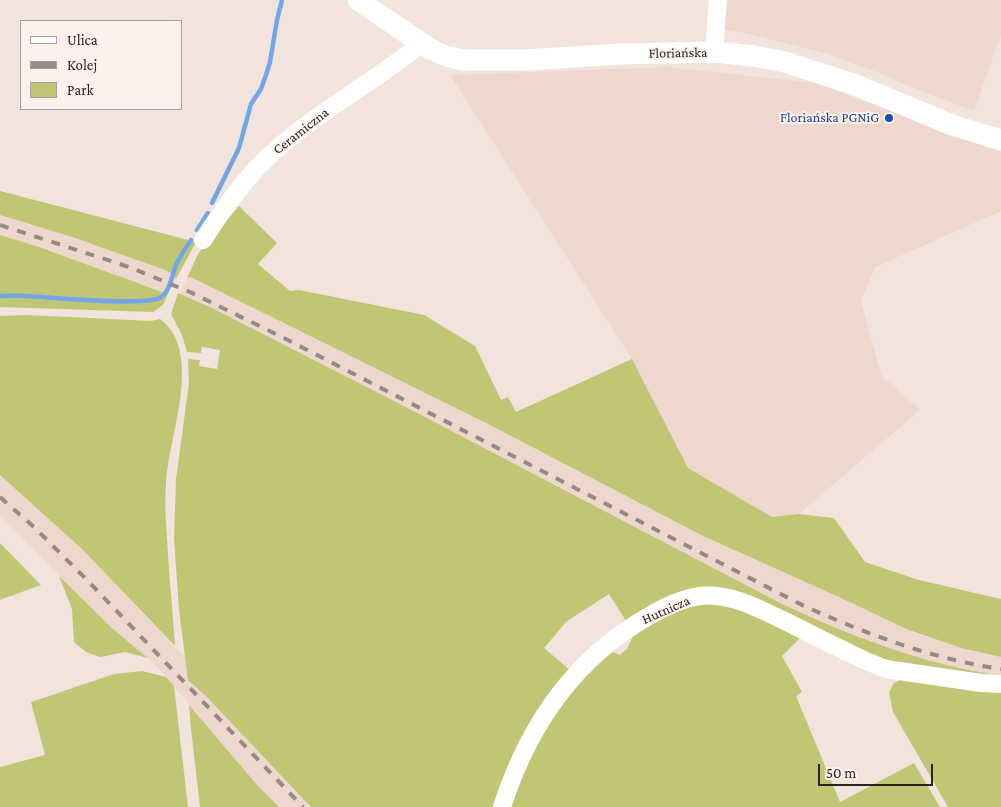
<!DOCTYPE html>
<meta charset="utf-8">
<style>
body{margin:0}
#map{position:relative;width:1001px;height:807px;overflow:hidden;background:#f3e3dd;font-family:"Crimson Pro",serif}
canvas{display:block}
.legend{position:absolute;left:20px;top:20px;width:162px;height:90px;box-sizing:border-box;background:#fef1ec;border:1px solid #a99f9b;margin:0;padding:6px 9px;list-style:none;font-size:15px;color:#2a2422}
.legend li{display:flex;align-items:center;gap:10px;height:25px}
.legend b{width:25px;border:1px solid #a99f9b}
.scale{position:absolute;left:818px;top:764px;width:115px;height:22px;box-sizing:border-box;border:2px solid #2a2422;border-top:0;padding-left:6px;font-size:15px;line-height:18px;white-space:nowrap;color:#2a2422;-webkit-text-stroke:4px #fef1ec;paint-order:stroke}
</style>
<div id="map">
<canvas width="1001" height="807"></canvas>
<ul class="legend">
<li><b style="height:6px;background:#fff"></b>Ulica</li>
<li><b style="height:6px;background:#958a86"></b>Kolej</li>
<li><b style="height:14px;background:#c1c674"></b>Park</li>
</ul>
<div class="scale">50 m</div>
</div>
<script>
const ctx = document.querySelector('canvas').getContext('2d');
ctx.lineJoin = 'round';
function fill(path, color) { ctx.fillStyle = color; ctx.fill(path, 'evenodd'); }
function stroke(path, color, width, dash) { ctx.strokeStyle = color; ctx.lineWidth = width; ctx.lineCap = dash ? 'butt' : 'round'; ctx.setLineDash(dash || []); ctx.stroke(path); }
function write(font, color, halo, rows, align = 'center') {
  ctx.font = font + ' "Crimson Pro",serif'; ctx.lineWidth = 4; ctx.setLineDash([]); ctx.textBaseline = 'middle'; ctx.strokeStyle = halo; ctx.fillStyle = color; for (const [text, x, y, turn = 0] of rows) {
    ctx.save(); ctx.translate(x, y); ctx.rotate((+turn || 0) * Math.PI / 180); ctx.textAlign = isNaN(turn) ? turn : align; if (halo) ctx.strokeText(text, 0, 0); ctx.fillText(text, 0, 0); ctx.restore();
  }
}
fill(new Path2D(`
 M 724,0 L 1001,0 L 1001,34 L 974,111 L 901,83 L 882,74 L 825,53 L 737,31 L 723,30 Z
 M 667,67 L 815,83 L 1001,152 L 1001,211 L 875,267 L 861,301 L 881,375 L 920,410 L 799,514 L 772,517 L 688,468 L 632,359 L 450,75 Z
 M 0,215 L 72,237 L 165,270 L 174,275 L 176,279 L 169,292 L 165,293 L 39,247 L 0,235 Z
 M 191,276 L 488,424 L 703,536 L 841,598 L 906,630 L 961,648 L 1001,657 L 1001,681 L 859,646 L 177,299 L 187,278 Z
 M 0,475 L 82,549 L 326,807 L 279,807 L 258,786 L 166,677 L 148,658 L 113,629 L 0,517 Z`), '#eed7cd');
fill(new Path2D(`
 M 0,191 L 196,242 L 176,279 L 174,275 L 165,270 L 72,237 L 0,215 Z
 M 239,206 L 277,243 L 258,264 L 290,291 L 299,290 L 424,315 L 475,346 L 501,400 L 508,397 L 516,412 L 632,359 L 688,468 L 772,517 L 799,514 L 834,518 L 865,562 L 919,580 L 1001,599 L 1001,657 L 961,648 L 906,629 L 841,598 L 703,536 L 488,424 L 191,277 L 187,278 L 198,254 Z
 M 0,235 L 39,247 L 165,293 L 169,292 L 163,305 L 153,312 L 0,307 Z
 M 178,293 L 210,307 L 398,403 L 782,604 C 852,637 924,664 1001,676 L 1001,682 L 886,662 L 712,591 L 589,650 L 608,633 L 626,621 L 609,594 L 567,621 L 544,648 L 570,670 L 582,656 L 584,659 L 499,807 L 311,807 L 206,696 L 188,680 L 179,610 L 174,538 L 176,479 L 189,383 L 188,359 L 200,360 L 199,366 L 217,369 L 220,350 L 202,347 L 201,353 L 187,352 L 182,335 L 171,314 Z
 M 27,315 L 151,321 L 160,319 C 173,328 179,343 181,358 C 186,400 169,442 166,483 C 164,507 167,531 168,555 C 170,586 173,616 175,646 L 82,549 L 0,475 L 0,316 Z
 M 0,543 L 41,585 L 0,600 Z
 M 59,576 L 113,629 L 148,658 L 125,652 L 100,657 L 86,652 L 74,642 L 72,609 Z
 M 717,599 L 803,635 L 782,656 L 802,692 L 796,696 L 840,802 L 914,763 L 940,807 L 506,807 L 556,704 L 610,651 L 620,655 L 627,649 L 635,632 L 660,613 Z
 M 142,671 L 166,677 L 174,686 L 188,807 L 0,807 L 0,767 L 45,755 L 31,702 L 114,674 Z
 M 902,679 L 1001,688 L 1001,807 L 948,807 L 893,712 L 889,692 L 894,683 Z
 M 189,705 L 258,786 L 279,807 L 200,807 L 191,729 Z`), '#c1c674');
stroke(new Path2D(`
 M 212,203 L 239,148 L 251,104 L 261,89 L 266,75 L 270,62 L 277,20 L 282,0
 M 197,230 L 208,213
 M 0,296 C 9,296 18,295 27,296 C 49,297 148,307 161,297 C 171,290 172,273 177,263 C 181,255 186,247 191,240`), '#71a7ea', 4.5);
stroke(new Path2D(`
 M 714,52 L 718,0
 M 203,240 C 221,212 241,183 266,159 C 312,115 371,84 421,44
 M 502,807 C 528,726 575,658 649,616 C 669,604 693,593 717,596 C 744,599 767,613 791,624 C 816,637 841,649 866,661 L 886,669 L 981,683 L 1001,684`), '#fff', 18);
stroke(new Path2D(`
 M 358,0 L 430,49 L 446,56 L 462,60 L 526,60 L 621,54 L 714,52 L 754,56 L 785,62 L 856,85 L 952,125 L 1001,140`), '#fff', 21);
stroke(new Path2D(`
 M 0,225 L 129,267 L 190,292 L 284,338 L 804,606 C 867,634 932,659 1001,669
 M 0,497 L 35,528 L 89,582 L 303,807`), '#958a86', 4, [9, 9]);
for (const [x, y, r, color] of [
 [889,118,5,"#1a4fb4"]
]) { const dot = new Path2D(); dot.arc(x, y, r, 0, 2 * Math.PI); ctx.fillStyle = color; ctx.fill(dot); stroke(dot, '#fef1ec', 2); }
write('14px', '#2a2422', '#fef1ec', [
 ["Floriańska",678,53,-1],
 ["Ceramiczna",301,131,-38],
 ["Hutnicza",666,610,-24]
]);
write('14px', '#164399', '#fef1ec', [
 ["Floriańska PGNiG",879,118]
], 'right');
</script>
